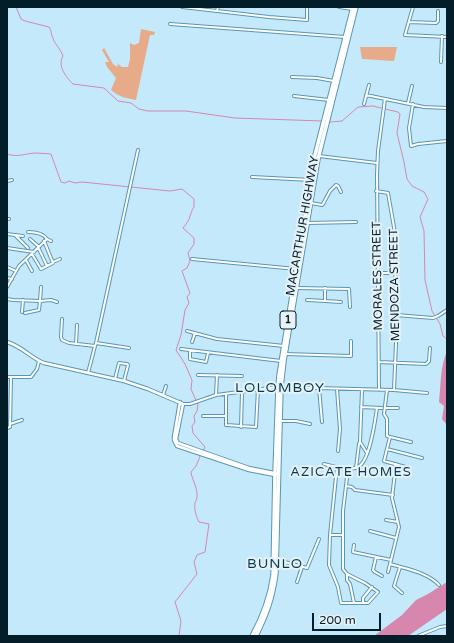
<!DOCTYPE html>
<style>
body{margin:0}
#map{position:relative;width:454px;height:643px;overflow:hidden;background:#c4e9fb;font-family:"Varela Round",sans-serif}
canvas{display:block}
.frame{position:absolute;inset:0;border:8px solid #041e29;pointer-events:none}
.scale{position:absolute;left:312px;top:613px;width:69px;height:18px;box-sizing:border-box;border:2px solid #041e29;border-top:0;padding-left:5px;font-size:12px;line-height:14px;white-space:nowrap;color:#041e29;-webkit-text-stroke:3px #e6f2f8;paint-order:stroke}
</style>
<div id="map">
<canvas width="454" height="643"></canvas>
<div class="frame"></div>
<div class="scale">200 m</div>
</div>
<script>
const ctx = document.querySelector('canvas').getContext('2d');
ctx.lineJoin = 'round';
function fill(path, color) { ctx.fillStyle = color; ctx.fill(path, 'evenodd'); }
function stroke(path, color, width, dash) { ctx.strokeStyle = color; ctx.lineWidth = width; ctx.lineCap = dash ? 'butt' : 'round'; ctx.setLineDash(dash || []); ctx.stroke(path); }
function write(font, color, halo, rows, align = 'center') {
  ctx.font = font + ' "Varela Round",sans-serif'; ctx.lineWidth = 4; ctx.setLineDash([]); ctx.textBaseline = 'middle'; ctx.strokeStyle = halo; ctx.fillStyle = color; for (const [text, x, y, turn = 0] of rows) {
    ctx.save(); ctx.translate(x, y); ctx.rotate((+turn || 0) * Math.PI / 180); ctx.textAlign = isNaN(turn) ? turn : align; if (halo) ctx.strokeText(text, 0, 0); ctx.fillText(text, 0, 0); ctx.restore();
  }
}
fill(new Path2D(`
 M 141,29 L 155,32 L 154,35 L 150,35 L 136,100 C 126,98 119,97 111,90 L 116,78 L 107,67 L 105,62 L 109,62 L 102,50 L 104,48 L 113,64 L 117,67 L 118,64 L 122,67 L 128,67 L 130,59 L 130,43 L 134,45 L 139,43 Z
 M 360,47 L 397,47 L 394,61 L 362,59 Z`), '#e7ab89');
fill(new Path2D(`
 M 447,351 L 447,425 L 442,419 L 444,406 L 439,402 C 441,384 440,368 447,351 Z
 M 447,582 L 447,609 L 408,636 L 374,636 L 402,615 L 416,600 L 428,594 Z`), '#d786ad');
stroke(new Path2D(`
 M 16,7 L 21,19 L 25,21 L 49,27 C 51,30 51,32 52,36 C 54,44 61,49 63,56 C 57,66 66,77 73,84 L 104,88 L 118,101 L 131,103 L 139,109 L 148,111 L 186,111 L 235,118 L 322,121
 M 385,109 L 398,112 L 400,114 L 397,133 L 404,162 L 407,179 L 412,186 L 424,192 L 428,199 L 420,217 L 424,231 L 425,280 L 432,311 L 440,324 L 443,336 L 447,339
 M 330,122 L 342,121 L 358,107 L 373,106 L 381,108
 M 7,154 C 18,158 26,153 37,153 C 42,153 46,154 51,154 L 61,182 L 65,183 L 69,181 L 75,183 L 82,182 L 170,191 L 182,189 L 194,199 L 194,207 C 191,211 192,212 190,216 C 189,221 186,224 183,228 L 194,238 L 194,244 L 188,253 L 190,261 L 187,268 L 182,271 L 190,293 L 187,297 L 189,303 L 185,310 L 181,335 L 176,350 L 185,364 L 192,380 L 191,389 L 198,405 L 197,411 L 194,416 L 195,422 L 192,426 L 193,433 L 205,447 L 203,451
 M 179,636 L 181,621 L 175,602 L 197,574 L 194,562 L 197,555 L 205,552 L 209,524 L 199,522 C 196,516 194,510 195,503 C 196,500 197,500 197,497 C 198,488 192,480 191,472 L 196,466 L 201,454`), '#d786ad', 1);
const minor = new Path2D(`
 M 182,7 L 217,11
 M 218,7 L 217,11 L 269,17 L 307,20 L 307,7
 M 339,7 L 352,9
 M 413,7 L 405,35 L 447,37
 M 409,22 L 436,23 L 438,21 L 438,11
 M 170,24 L 345,37
 M 441,62 L 442,36
 M 292,77 L 317,78 L 334,81
 M 366,95 L 424,107 L 447,108
 M 294,96 L 329,100
 M 408,103 L 412,86
 M 364,104 L 369,85
 M 413,104 L 409,128 L 411,146 L 418,144 L 447,141
 M 319,156 L 377,163
 M 252,177 L 311,180
 M 7,181 L 12,180
 M 376,191 L 388,193 L 395,233 L 396,343 L 394,390
 M 311,203 L 322,205 L 323,204 L 330,191 L 336,185 L 338,186 L 341,192
 M 7,219 L 9,219
 M 307,223 L 356,222
 M 28,232 C 34,232 43,233 47,239
 M 7,234 L 15,235 L 28,248
 M 15,235 L 23,236
 M 30,239 L 39,247
 M 38,247 L 47,266
 M 7,248 L 34,252
 M 32,254 L 41,269 L 53,263 L 44,241
 M 192,259 L 296,269
 M 26,260 L 32,271
 M 53,262 L 60,259
 M 7,267 L 16,271
 M 379,273 L 395,273
 M 7,278 L 12,279
 M 7,287 L 19,266 L 47,239 L 51,241
 M 297,288 L 349,289 L 350,307
 M 7,299 L 13,300 L 40,301 L 41,287
 M 307,300 L 325,301 L 325,288
 M 40,301 L 51,300 L 57,302
 M 325,301 L 341,302
 M 22,312 L 23,300
 M 25,313 L 39,310 L 40,301
 M 396,315 L 433,318 L 438,316 L 447,310
 M 62,319 L 61,337 L 62,340 L 69,343 L 95,346
 M 187,331 L 217,339 L 284,346
 M 192,342 L 195,333
 M 96,343 L 129,348
 M 76,344 L 77,325
 M 181,349 L 281,361
 M 190,350 L 190,359 L 206,362 L 208,353
 M 285,354 L 351,356 L 351,341
 M 379,362 L 426,364 L 429,361 L 430,348
 M 88,373 L 95,346 L 96,343 L 138,150
 M 198,375 L 242,376
 M 7,377 L 31,377 L 37,369 L 39,361
 M 115,379 L 119,363 L 127,364 L 128,365 L 124,381
 M 319,388 L 322,422
 M 337,389 L 340,429 L 338,451
 M 379,390 L 377,175 L 378,151 L 385,99
 M 387,390 L 384,414 L 387,419 L 387,436 L 390,437 L 384,461 L 409,468
 M 226,394 L 226,425 L 256,427 L 258,389
 M 163,395 L 166,386
 M 216,395 L 217,375
 M 183,404 L 190,404 L 216,395 L 278,387 L 394,390 L 427,393
 M 361,407 L 382,408
 M 386,408 L 398,408
 M 203,416 L 226,416
 M 280,421 L 296,421 L 310,424
 M 10,424 L 22,420
 M 241,427 L 242,392
 M 7,428 L 10,427 L 11,377
 M 390,437 L 411,442
 M 360,442 L 367,453
 M 387,449 L 422,458
 M 324,464 C 334,466 348,472 358,467 C 370,461 375,421 377,408
 M 337,467 L 330,535 L 329,565 L 338,587 L 341,603 L 354,603 L 350,584 L 347,580 L 347,574
 M 356,468 L 359,444 L 360,442 L 362,390
 M 348,469 L 343,511 L 343,569 L 347,574 L 365,583 L 378,592 L 368,603 L 354,603
 M 346,486 L 352,487 L 355,490 L 393,495
 M 386,520 L 398,522
 M 370,531 L 396,538
 M 330,535 L 342,535
 M 354,545 L 353,552 L 391,560 L 399,527 L 392,498 L 396,464
 M 376,557 L 373,570 L 375,572 L 382,576
 M 277,560 L 307,568 L 319,539
 M 390,564 C 406,569 427,572 439,585
 M 400,567 L 394,586 L 402,593
 M 388,572 L 391,560
 M 297,582 L 302,567
 M 363,603 L 363,598 L 372,587
 M 418,636 L 440,627 L 447,626`);
const tertiary = new Path2D(`
 M 7,342 C 23,347 31,358 44,363 L 124,381 L 148,389 L 183,404 L 176,439 L 178,443 L 249,468 L 279,474
 M 180,402 L 174,437 L 174,440 L 177,446 L 249,470 L 275,475`);
const trunk = new Path2D(`
 M 252,636 C 263,616 270,597 273,575 L 275,473 L 278,387 L 279,375 L 315,155 L 353,7
 M 256,636 C 267,614 273,597 276,573 L 281,387 L 284,361 L 318,159 L 356,7`);
stroke(minor, '#5996b2', 4);
stroke(tertiary, '#5996b2', 4.5);
stroke(trunk, '#5996b2', 5.5);
stroke(minor, '#fff', 2);
stroke(tertiary, '#fff', 2.5);
stroke(trunk, '#fff', 3.5);
for (const [x, y, w] of [
 [288,320,16]
]) { const box = new Path2D(); box.roundRect(x - w / 2, y - 9, w, 18, 3); ctx.fillStyle = '#e6f2f8'; ctx.fill(box); stroke(box, '#041e29', 1); }
write('bold 11px', '#041e29', null, [
 ["1",288,320]
]);
write('12px', '#041e29', '#e6f2f8', [
 ["MACARTHUR HIGHWAY",303,226,-80],
 ["MORALES STREET",378,276,-91],
 ["MENDOZA STREET",395,285,-91]
]);
ctx.letterSpacing = '1px';
write('13px', '#093b4f', '#e6f2f8', [
 ["AZICATE HOMES",351,473]
]);
ctx.letterSpacing = '0px';
ctx.letterSpacing = '1px';
write('14px', '#093b4f', '#e6f2f8', [
 ["LOLOMBOY",280,388],
 ["BUNLO",275,564]
]);
ctx.letterSpacing = '0px';
</script>
